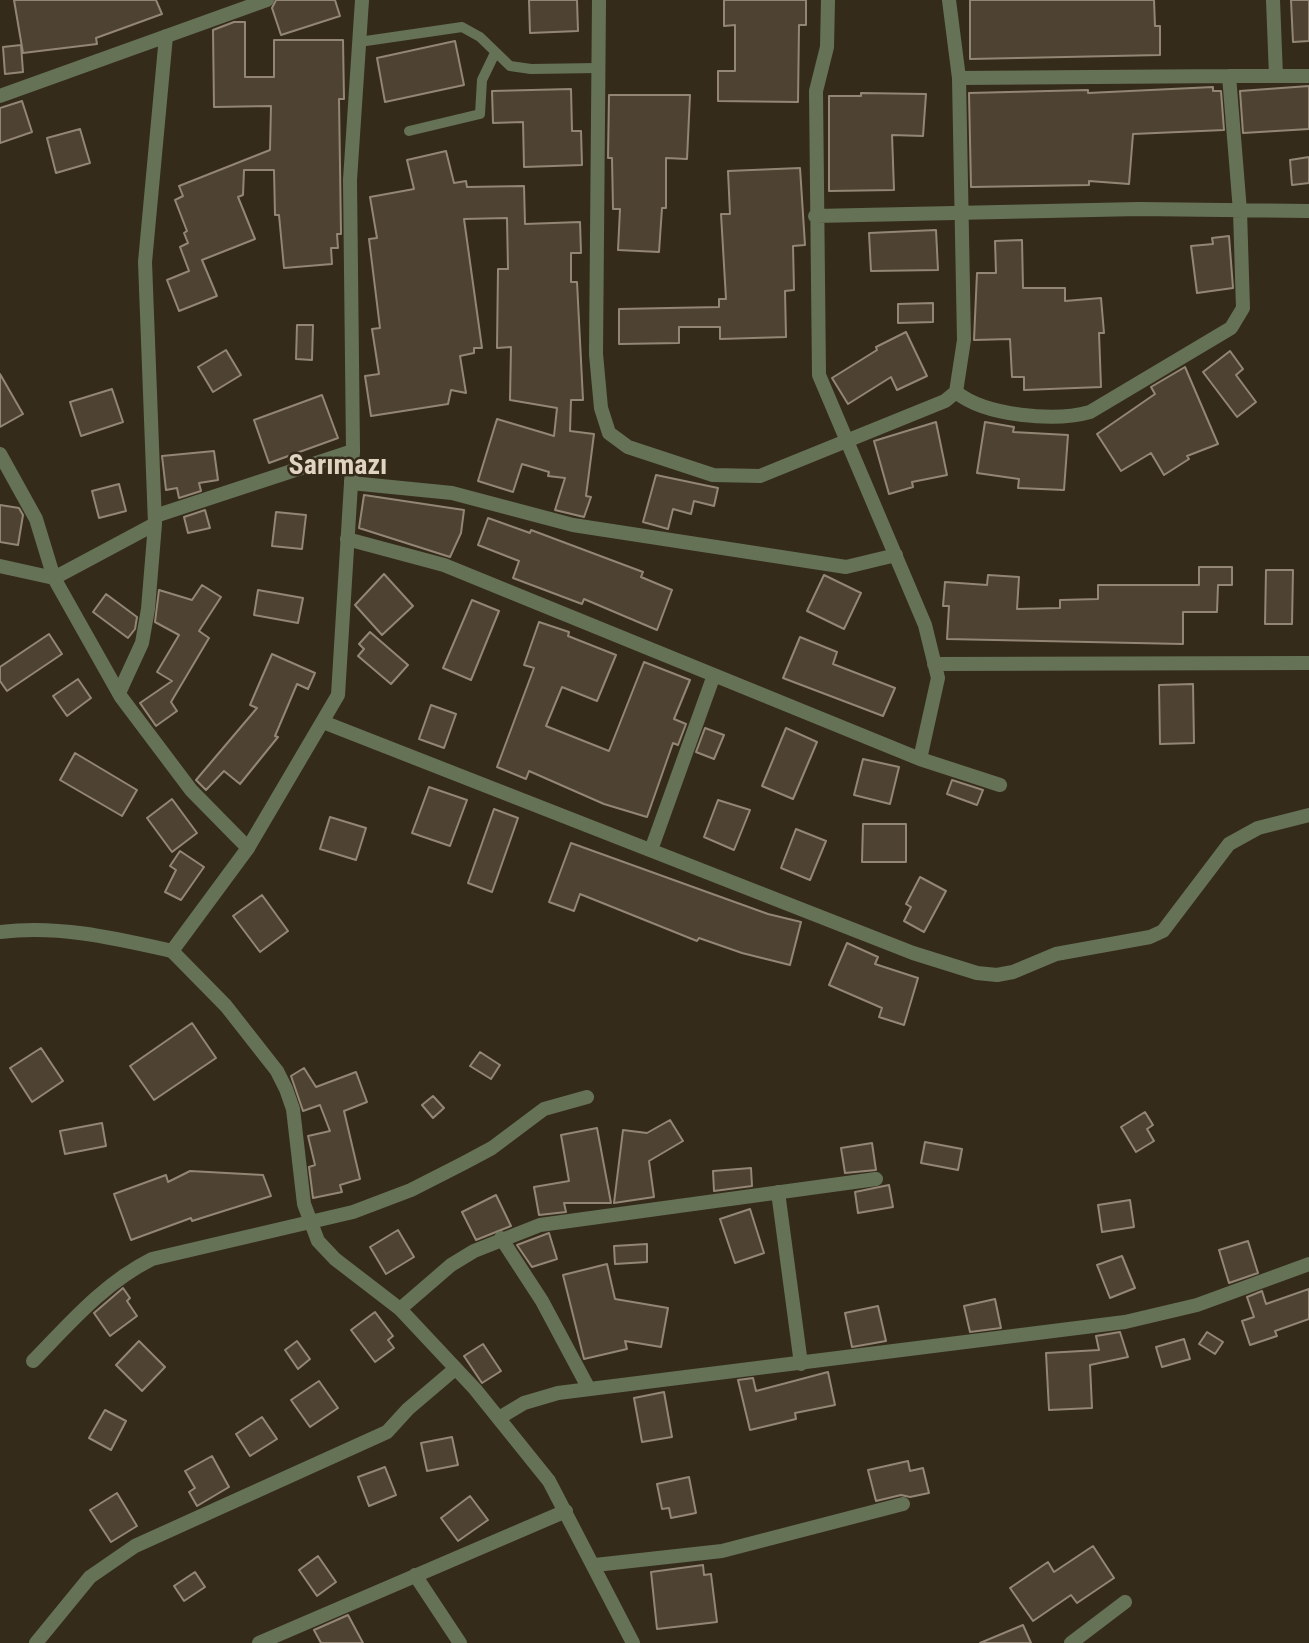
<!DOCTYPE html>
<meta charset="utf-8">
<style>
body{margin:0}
canvas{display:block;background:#352b1b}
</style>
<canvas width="1309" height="1643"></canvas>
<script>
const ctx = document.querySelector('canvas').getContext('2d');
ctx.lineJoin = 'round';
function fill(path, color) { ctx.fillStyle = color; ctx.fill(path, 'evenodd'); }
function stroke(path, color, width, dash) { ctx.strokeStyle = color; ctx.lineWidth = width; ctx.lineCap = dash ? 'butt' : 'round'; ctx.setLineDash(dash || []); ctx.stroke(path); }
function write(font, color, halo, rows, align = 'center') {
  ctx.font = font + ' "Roboto Condensed",sans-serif'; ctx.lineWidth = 5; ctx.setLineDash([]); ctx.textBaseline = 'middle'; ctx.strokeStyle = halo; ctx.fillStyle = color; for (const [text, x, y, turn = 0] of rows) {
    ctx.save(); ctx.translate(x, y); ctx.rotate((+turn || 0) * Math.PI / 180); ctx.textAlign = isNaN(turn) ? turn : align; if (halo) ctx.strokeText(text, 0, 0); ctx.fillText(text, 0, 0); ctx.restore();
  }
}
const building = new Path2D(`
 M 14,0 L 156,0 L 162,14 L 96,38 L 97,44 L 23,53 Z
 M 276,0 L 335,0 L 340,16 L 281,35 L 272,8 Z
 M 529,0 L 577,0 L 578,31 L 530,33 Z
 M 724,0 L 806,0 L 806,25 L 799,25 L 798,102 L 718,101 L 718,71 L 735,71 L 735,25 L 724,26 Z
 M 970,0 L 1154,0 L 1155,26 L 1160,26 L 1160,55 L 970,59 Z
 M 1291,0 L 1309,0 L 1309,41 L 1293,42 Z
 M 234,22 L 245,22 L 245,77 L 274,77 L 274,40 L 343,40 L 344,99 L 339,99 L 341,234 L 337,234 L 338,248 L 331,248 L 332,264 L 284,268 L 279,215 L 275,215 L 274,170 L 244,170 L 243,195 L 238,197 L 255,239 L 202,260 L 217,296 L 179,311 L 167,280 L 189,271 L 180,247 L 188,243 L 184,233 L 187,231 L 175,200 L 183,196 L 179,186 L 270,150 L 271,106 L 214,107 L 213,30 Z
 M 455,41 L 464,85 L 385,102 L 377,58 Z
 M 21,45 L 23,72 L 5,74 L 3,47 Z
 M 1309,86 L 1309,129 L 1243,133 L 1240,91 Z
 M 1213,87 L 1213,91 L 1221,91 L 1224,130 L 1133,134 L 1129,184 L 1089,181 L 1089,185 L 971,187 L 969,93 L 1088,90 L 1088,93 Z
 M 571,89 L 572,131 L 581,131 L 582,165 L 524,167 L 523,122 L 493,123 L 492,91 Z
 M 861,93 L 926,94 L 923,136 L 892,135 L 894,190 L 829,191 L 829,96 L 861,96 Z
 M 609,95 L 690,95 L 687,159 L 666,158 L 666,208 L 662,208 L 659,252 L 618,250 L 620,209 L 613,209 L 612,158 L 608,158 Z
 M 22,101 L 32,132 L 0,143 L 0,108 Z
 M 80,129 L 90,163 L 56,173 L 47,138 Z
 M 446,151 L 454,183 L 466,181 L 467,187 L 524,186 L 525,224 L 580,222 L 581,253 L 571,253 L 571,282 L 577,282 L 583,400 L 571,400 L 570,431 L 594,434 L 586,496 L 591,497 L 584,517 L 555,510 L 565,478 L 548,476 L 549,472 L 522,464 L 513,492 L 478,481 L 497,419 L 554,436 L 557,408 L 510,400 L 511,347 L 497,348 L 498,269 L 508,269 L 507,218 L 464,219 L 482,348 L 474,348 L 474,353 L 460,356 L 466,393 L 451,390 L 448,404 L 371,416 L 365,376 L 379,374 L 372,329 L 380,328 L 369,239 L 377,238 L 370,197 L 414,189 L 407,160 Z
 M 1309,157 L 1309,183 L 1292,185 L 1290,160 Z
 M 800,168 L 805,245 L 793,246 L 794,290 L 785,291 L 786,337 L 720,339 L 720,327 L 679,327 L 679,343 L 619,344 L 619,309 L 719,307 L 719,299 L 726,299 L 721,214 L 730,214 L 728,171 Z
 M 936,230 L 938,270 L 871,271 L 869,233 Z
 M 1229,236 L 1233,288 L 1197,293 L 1191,246 L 1213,244 L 1212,238 Z
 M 1022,240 L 1023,288 L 1065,288 L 1065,301 L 1101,298 L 1104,333 L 1099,333 L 1101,387 L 1024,390 L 1024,377 L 1012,377 L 1010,339 L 974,340 L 977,273 L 996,273 L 995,241 Z
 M 933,303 L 933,322 L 898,323 L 898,304 Z
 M 297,325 L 313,325 L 312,360 L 296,359 Z
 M 906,332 L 927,376 L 897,390 L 891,377 L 848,404 L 832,378 L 877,350 L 876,347 Z
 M 226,350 L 241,375 L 213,392 L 198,367 Z
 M 1230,351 L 1243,369 L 1236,375 L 1256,402 L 1237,417 L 1203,372 Z
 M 1185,367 L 1218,444 L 1187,456 L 1189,459 L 1164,475 L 1151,453 L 1121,471 L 1097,434 L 1155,394 L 1151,387 Z
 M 0,374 L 23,414 L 0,427 Z
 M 112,389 L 123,422 L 81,436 L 70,402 Z
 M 322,395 L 338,438 L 269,463 L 254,420 Z
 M 936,422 L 947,475 L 912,482 L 913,487 L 889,494 L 874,441 Z
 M 985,422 L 1014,427 L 1013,432 L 1068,435 L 1064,490 L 1018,488 L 1019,479 L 977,473 Z
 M 214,451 L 218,480 L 199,483 L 201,491 L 179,498 L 177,488 L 166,490 L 162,456 Z
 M 656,475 L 718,488 L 714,506 L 694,501 L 691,514 L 673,509 L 668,529 L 643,522 Z
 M 119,484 L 126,511 L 99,518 L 92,491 Z
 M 364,495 L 464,510 L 461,533 L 450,557 L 359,528 Z
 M 0,505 L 19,508 L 23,515 L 18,545 L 0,542 Z
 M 205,510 L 210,528 L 188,533 L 184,517 Z
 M 276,512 L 306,515 L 302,549 L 272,546 Z
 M 488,518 L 530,533 L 531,530 L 643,572 L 641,577 L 672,590 L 657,630 L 584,599 L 582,604 L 513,578 L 519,561 L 478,545 Z
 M 1199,567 L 1232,567 L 1232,585 L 1218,585 L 1217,612 L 1183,612 L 1183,644 L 947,639 L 949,606 L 943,606 L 945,582 L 987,585 L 988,575 L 1019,577 L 1017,609 L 1060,608 L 1060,600 L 1098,599 L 1098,585 L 1199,585 Z
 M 1266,570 L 1293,570 L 1292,624 L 1265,624 Z
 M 384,574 L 413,606 L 382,635 L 355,605 Z
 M 824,575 L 861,593 L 844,629 L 807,611 Z
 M 202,585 L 221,597 L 199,631 L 209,638 L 171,702 L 177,711 L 156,726 L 140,703 L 172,681 L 157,672 L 179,635 L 155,622 L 159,590 L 192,600 Z
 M 258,590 L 303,598 L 298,623 L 254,615 Z
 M 106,594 L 137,617 L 135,629 L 128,638 L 93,612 Z
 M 472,600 L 499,611 L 471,680 L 443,668 Z
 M 539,622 L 569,632 L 568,636 L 616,655 L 597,701 L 562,687 L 546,726 L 609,751 L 644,662 L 690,680 L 674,719 L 686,724 L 678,745 L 673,743 L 647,817 L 604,804 L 529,771 L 526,779 L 497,767 L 534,668 L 524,665 Z
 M 370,632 L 408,665 L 391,684 L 358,656 L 364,649 L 359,644 Z
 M 49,634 L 62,654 L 7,691 L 0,681 L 0,667 Z
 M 800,637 L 837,652 L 833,664 L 895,688 L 883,716 L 783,678 Z
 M 272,654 L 315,673 L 308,689 L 297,684 L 275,736 L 278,737 L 240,784 L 224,771 L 206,790 L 196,780 L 257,708 L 250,705 Z
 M 78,679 L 91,698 L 67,716 L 53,696 Z
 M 1193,684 L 1194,743 L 1160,744 L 1159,685 Z
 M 431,705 L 456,714 L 444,748 L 419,739 Z
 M 705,728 L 724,735 L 714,759 L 696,752 Z
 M 786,728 L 817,742 L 793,799 L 762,786 Z
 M 75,753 L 137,790 L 122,816 L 60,780 Z
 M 863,759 L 899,767 L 890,804 L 854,795 Z
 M 952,780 L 983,790 L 977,805 L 947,794 Z
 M 429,787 L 467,800 L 450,846 L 412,833 Z
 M 172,799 L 197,833 L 172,852 L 147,818 Z
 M 718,800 L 750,810 L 734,850 L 704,837 Z
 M 494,809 L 518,818 L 492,892 L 468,883 Z
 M 330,817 L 366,828 L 356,860 L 320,849 Z
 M 863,824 L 906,824 L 906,862 L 862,862 Z
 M 796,829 L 826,841 L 810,880 L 781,868 Z
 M 571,843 L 768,914 L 801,922 L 790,965 L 742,953 L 699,938 L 697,941 L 580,894 L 574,911 L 549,902 Z
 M 180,851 L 204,867 L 181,900 L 165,892 L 176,870 L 170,866 Z
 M 920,877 L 946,891 L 924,932 L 904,921 L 911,907 L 906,904 Z
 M 262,895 L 288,931 L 260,952 L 233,916 Z
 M 847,943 L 878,957 L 875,964 L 918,978 L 904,1025 L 879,1017 L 882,1008 L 829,985 Z
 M 192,1023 L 216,1058 L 154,1100 L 130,1066 Z
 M 41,1048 L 63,1081 L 32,1102 L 10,1068 Z
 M 480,1052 L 500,1065 L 491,1079 L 470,1066 Z
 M 304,1068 L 316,1087 L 356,1072 L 367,1102 L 344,1111 L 360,1179 L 340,1185 L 342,1192 L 313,1198 L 309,1167 L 315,1165 L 308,1136 L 330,1131 L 320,1105 L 303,1111 L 291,1076 Z
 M 433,1096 L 444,1108 L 433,1118 L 422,1105 Z
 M 1145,1112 L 1153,1125 L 1147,1129 L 1154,1141 L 1136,1152 L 1121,1127 Z
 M 670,1120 L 683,1141 L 649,1161 L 654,1197 L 614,1203 L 623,1130 L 647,1133 Z
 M 102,1123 L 106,1146 L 65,1154 L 60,1131 Z
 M 597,1128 L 611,1203 L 564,1203 L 566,1212 L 539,1215 L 534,1187 L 569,1181 L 561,1135 Z
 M 925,1142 L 962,1149 L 958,1170 L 921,1163 Z
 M 872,1143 L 876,1170 L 845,1173 L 841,1148 Z
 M 751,1168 L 752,1186 L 714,1191 L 713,1171 Z
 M 190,1171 L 263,1175 L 271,1196 L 192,1221 L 191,1218 L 131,1240 L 114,1194 L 166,1175 L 168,1182 Z
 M 889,1185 L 893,1207 L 858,1213 L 855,1192 Z
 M 496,1195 L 511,1226 L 476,1240 L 462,1212 Z
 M 1130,1200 L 1134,1227 L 1102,1232 L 1098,1205 Z
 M 750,1209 L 764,1253 L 735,1263 L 720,1219 Z
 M 398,1230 L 414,1257 L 386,1274 L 370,1247 Z
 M 549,1233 L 557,1259 L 532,1267 L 517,1245 Z
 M 1248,1241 L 1258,1273 L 1229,1283 L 1219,1250 Z
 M 647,1244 L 647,1262 L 615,1264 L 614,1246 Z
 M 1122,1256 L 1135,1288 L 1110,1298 L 1097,1265 Z
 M 607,1264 L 615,1299 L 668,1308 L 661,1347 L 625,1341 L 627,1349 L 584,1359 L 563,1275 Z
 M 123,1288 L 130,1298 L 127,1301 L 137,1316 L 110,1336 L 94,1313 Z
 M 1309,1289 L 1309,1319 L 1275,1331 L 1277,1336 L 1250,1345 L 1242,1321 L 1254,1317 L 1247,1297 L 1262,1291 L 1266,1304 Z
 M 995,1299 L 1001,1328 L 970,1332 L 964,1306 Z
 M 878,1306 L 886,1341 L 852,1347 L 845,1313 Z
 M 375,1312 L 393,1336 L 388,1340 L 394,1348 L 375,1362 L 351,1330 Z
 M 1120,1332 L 1128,1357 L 1090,1365 L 1092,1408 L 1049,1410 L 1046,1353 L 1099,1350 L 1096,1336 Z
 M 1207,1332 L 1223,1342 L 1215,1354 L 1199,1344 Z
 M 1184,1339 L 1190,1359 L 1162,1367 L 1156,1347 Z
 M 139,1341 L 165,1367 L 142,1391 L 116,1365 Z
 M 297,1341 L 310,1359 L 298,1369 L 285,1350 Z
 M 483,1344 L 501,1371 L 482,1383 L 464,1356 Z
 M 828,1372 L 835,1405 L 795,1413 L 796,1419 L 750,1430 L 738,1380 L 753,1378 L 756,1391 Z
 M 319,1381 L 338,1408 L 310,1427 L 291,1400 Z
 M 664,1392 L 672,1437 L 642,1442 L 634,1398 Z
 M 105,1410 L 126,1421 L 111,1450 L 89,1438 Z
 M 262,1417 L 277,1439 L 250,1456 L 236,1434 Z
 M 452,1437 L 458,1465 L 427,1471 L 421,1443 Z
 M 212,1456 L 229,1487 L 197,1506 L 189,1492 L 195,1488 L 185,1471 Z
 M 908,1461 L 910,1471 L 923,1468 L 929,1493 L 910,1497 L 901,1495 L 876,1501 L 868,1470 Z
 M 385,1467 L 396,1495 L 369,1506 L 358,1477 Z
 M 689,1477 L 696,1513 L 671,1518 L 669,1508 L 662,1509 L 657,1484 Z
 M 117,1493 L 137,1526 L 111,1542 L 90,1510 Z
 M 470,1496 L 488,1520 L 458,1541 L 441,1518 Z
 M 1093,1546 L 1114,1578 L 1077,1603 L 1071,1595 L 1033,1621 L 1010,1588 L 1048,1562 L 1054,1572 Z
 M 318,1556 L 336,1582 L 317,1596 L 299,1570 Z
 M 703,1565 L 704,1575 L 711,1574 L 717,1622 L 657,1629 L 651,1572 Z
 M 195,1572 L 205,1587 L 184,1601 L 174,1586 Z
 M 348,1615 L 363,1643 L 321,1643 L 314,1630 Z
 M 1023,1625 L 1031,1643 L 980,1643 Z`);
fill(building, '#4e4232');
stroke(building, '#938674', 2);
stroke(new Path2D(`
 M 359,42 L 462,27 L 480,37 L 510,66 L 531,69 L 598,68
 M 409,131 L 480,114 L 482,80 L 495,53`), '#667256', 10);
stroke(new Path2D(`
 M 599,0 L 596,354 L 601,408 L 609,433 L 628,447 L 713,475 L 760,476 L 945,401 L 956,392 L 964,340 L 959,78 L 949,0
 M 828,0 L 827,47 L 816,91 L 819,375 L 925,625 L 938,678 L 920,759
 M 1273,0 L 1276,76
 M 959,78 L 1229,76
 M 0,96 L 267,0
 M 815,216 L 1139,209 L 1309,211
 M 956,392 C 985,416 1055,422 1090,412 L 1231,328 L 1243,308 L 1240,211 L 1229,76 L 1309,76
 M 0,454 L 36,519 L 54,578 L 155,524
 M 351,483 L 452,493 L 573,525 L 846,567 L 896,555
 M 155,516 L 353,451
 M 347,539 L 444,565 L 920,759 L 1000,785
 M 0,566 L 54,578 L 121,697 L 191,790 L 248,848
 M 934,664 L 1309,663
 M 119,693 L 142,643 L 148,609 L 155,524 L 145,262 L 166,36
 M 323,722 L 913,953 L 977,973 L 997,975 L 1013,972 L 1056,954 L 1150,937 L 1163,931 L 1229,844 L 1258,828 L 1309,815
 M 651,850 L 714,675
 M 0,932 C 60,925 114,938 172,951
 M 778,1192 L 801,1364
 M 501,1238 L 542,1301 L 589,1389
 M 400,1309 L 451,1265 L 474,1251 L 540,1225 L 876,1179
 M 33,1361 C 70,1323 104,1283 152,1259 L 353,1212 L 411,1190 L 464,1163 L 492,1148 L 544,1109 L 587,1097
 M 499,1418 L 524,1403 L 558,1393 L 1125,1322 L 1197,1305 L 1309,1264
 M 595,1565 L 722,1551 L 903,1504
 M 415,1575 L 460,1643
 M 36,1643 L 90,1577 L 135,1546 L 387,1432 L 408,1409 L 455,1369
 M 259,1643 L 566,1511
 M 1071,1643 L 1125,1602`), '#667256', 14);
stroke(new Path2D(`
 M 362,0 L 350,180 L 353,451 L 338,695 L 248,848 L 172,951 L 226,1006 L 277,1071 L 286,1089 L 293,1109 L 304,1204 L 318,1241 L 335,1259 L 400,1309 L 475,1389 L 549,1481 L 633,1643`), '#667256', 14);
write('bold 28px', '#e0d3bf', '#352b1b', [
 ["Sarımazı",338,467]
]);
</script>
